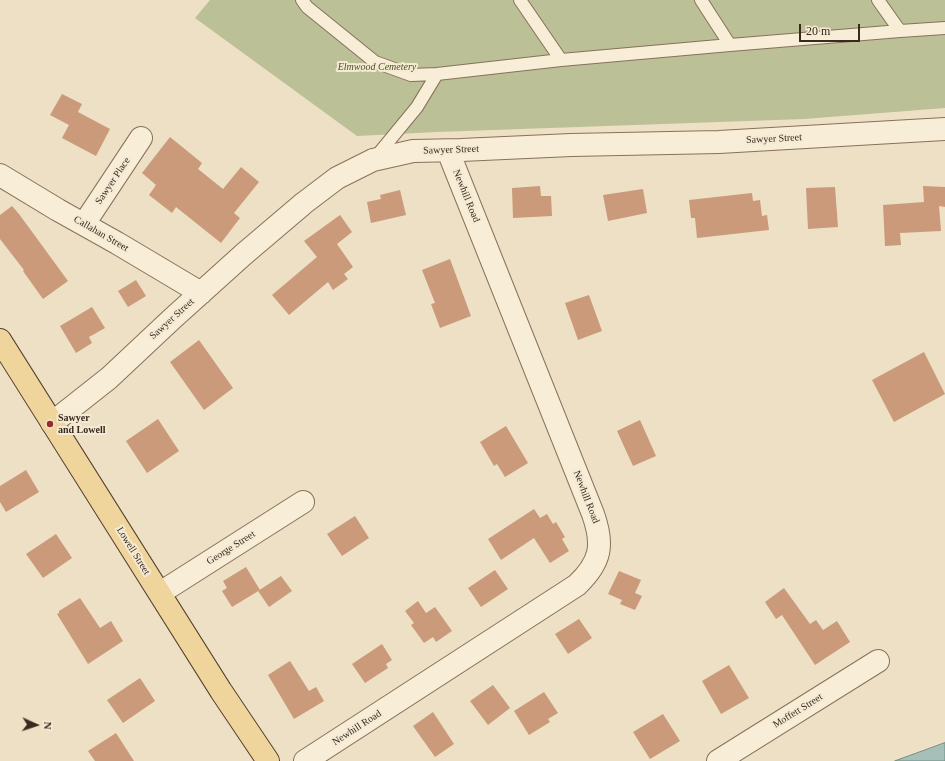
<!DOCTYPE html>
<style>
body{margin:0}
#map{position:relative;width:945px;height:761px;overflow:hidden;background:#ede0c4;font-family:"Times New Roman",serif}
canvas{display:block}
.north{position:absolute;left:16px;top:705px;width:40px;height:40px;-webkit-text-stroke:3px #f5ead3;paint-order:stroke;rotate:93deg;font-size:11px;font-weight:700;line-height:16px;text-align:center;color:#372a1e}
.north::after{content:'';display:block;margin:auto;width:14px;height:18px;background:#372a1e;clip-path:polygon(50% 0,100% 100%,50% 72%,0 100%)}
.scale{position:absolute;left:799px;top:24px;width:61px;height:18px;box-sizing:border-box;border:2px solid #372a1e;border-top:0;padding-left:5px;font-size:12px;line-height:14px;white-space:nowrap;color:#372a1e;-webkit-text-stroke:3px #f5ead3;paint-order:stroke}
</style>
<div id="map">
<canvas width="945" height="761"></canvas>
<div class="north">N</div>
<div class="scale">20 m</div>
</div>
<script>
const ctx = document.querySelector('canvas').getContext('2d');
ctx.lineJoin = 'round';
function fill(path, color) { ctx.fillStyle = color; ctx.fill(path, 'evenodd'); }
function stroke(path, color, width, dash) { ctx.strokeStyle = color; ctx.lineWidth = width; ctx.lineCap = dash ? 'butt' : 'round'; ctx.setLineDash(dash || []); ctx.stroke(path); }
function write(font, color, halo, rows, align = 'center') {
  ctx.font = font + ' "Times New Roman",serif'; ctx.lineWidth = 4; ctx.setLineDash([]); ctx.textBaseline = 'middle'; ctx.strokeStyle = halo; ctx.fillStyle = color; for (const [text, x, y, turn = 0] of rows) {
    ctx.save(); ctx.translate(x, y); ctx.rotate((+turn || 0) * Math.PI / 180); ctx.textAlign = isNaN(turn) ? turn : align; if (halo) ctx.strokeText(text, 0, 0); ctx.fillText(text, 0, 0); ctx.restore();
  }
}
fill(new Path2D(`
 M 210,0 L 945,0 L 945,108 L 804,119 L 437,132 L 357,136 L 195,18 Z`), '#bcc097');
const water = new Path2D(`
 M 945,743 L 945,761 L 895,761 Z`);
fill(water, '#a6c0b8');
stroke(water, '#6d8e85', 1);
fill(new Path2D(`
 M 62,94 L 82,104 L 78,112 L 110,129 L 96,156 L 62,138 L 69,125 L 50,115 Z
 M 170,137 L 202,163 L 198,169 L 223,189 L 241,167 L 259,182 L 234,213 L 240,218 L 221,243 L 176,207 L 172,213 L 149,195 L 156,185 L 142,173 Z
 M 540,186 L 541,196 L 551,196 L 552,216 L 513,218 L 512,188 Z
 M 923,186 L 945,187 L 945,207 L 939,206 L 941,231 L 900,233 L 901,245 L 885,246 L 883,205 L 924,202 Z
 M 835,187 L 838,227 L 808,229 L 806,188 Z
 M 643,189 L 647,213 L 608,221 L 603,195 Z
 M 400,190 L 406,215 L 371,223 L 367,202 L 381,199 L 380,195 Z
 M 752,193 L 753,201 L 760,200 L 762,216 L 767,215 L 769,230 L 697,238 L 695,218 L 691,218 L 689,200 Z
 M 12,206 L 19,214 L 68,281 L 43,299 L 23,271 L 24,270 L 0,239 L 0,215 Z
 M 340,215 L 352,232 L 337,244 L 353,267 L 344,274 L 348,279 L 333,290 L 328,282 L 289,315 L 272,295 L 317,257 L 304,241 Z
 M 450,259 L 471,316 L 440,328 L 431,304 L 435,303 L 422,270 Z
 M 136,280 L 146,296 L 128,307 L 118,291 Z
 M 589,295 L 602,331 L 578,340 L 565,303 Z
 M 92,307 L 105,328 L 89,337 L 92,343 L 76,353 L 60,326 Z
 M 199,340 L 233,388 L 204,410 L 170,362 Z
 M 924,352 L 945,394 L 894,422 L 872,380 Z
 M 158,419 L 179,451 L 147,473 L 126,441 Z
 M 640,420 L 656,456 L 633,466 L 617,431 Z
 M 506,426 L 528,463 L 505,477 L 497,464 L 494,466 L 480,442 Z
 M 26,470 L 39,492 L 6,512 L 0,502 L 0,486 Z
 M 534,509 L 540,518 L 547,514 L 553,524 L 556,522 L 565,537 L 562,539 L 569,551 L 550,563 L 534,538 L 501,560 L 488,539 Z
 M 355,516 L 369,538 L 342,556 L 327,534 Z
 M 56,534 L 72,558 L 43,578 L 26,554 Z
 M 246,567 L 260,590 L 232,607 L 222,591 L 227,588 L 223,581 Z
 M 495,570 L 508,589 L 481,607 L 468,588 Z
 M 619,571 L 641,580 L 635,593 L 642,596 L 635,610 L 620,604 L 622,600 L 608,594 Z
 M 281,576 L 292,591 L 269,607 L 258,591 Z
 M 784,588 L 810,624 L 816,620 L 823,630 L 837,621 L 850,642 L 815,665 L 782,615 L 776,619 L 765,602 Z
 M 80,598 L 100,628 L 111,621 L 123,641 L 88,664 L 57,614 L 59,613 L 59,611 Z
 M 418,601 L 426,613 L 435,607 L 452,631 L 436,642 L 433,637 L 424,643 L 411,625 L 414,623 L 405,611 Z
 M 579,619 L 592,638 L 568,654 L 555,634 Z
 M 382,644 L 392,660 L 386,664 L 388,668 L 365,683 L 352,664 Z
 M 290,661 L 309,691 L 316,687 L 324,701 L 294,719 L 268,675 Z
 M 729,665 L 749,698 L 721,714 L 702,681 Z
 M 140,678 L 155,701 L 123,723 L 107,700 Z
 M 493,685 L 510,708 L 488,725 L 470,701 Z
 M 544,692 L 558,713 L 548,719 L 550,722 L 529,735 L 514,711 Z
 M 433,712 L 454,744 L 435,757 L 413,726 Z
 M 663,714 L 680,741 L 650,759 L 633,732 Z
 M 116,733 L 134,761 L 95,761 L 88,751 Z`), '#ca9a7a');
const service = new Path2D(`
 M 302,0 L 307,7 L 375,62 L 411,75 L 437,74 L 417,107 L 375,158
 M 520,0 L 561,60 L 730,45 L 701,0
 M 900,31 L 945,28
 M 730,45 L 900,31 L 878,0
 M 437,74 L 561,60`);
const minor = new Path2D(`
 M 0,175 L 58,210 L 117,243 L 201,293
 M 84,224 L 141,138
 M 52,423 L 109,378 L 173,318 L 244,254 L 304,203 L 337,178 L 373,160 L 413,151 L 461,150 L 571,145 L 719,142 L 945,129
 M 160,593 L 303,502
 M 305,761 L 577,585 C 601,562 604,545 593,514 L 448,151
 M 718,761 L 878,661`);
const primary = new Path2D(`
 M 0,340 L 221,691 L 268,761`);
stroke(service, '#87715b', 14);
stroke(minor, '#87715b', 24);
stroke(primary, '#55402f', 24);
stroke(service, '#f8edd7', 12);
stroke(minor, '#f8edd7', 22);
stroke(primary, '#efd49c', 22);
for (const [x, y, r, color] of [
 [50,424,4,"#952c2f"]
]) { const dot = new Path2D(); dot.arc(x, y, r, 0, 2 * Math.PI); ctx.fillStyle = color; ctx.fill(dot); stroke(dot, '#f5ead3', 1.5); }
write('italic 10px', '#495325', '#f5ead3', [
 ["Elmwood Cemetery",377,67]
]);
write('10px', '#372a1e', '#f5ead3', [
 ["Sawyer Street",774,139,-3],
 ["Sawyer Street",451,150,-2],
 ["Sawyer Place",113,181,-56],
 ["Newhill Road",466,196,68],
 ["Callahan Street",101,234,30],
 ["Sawyer Street",172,319,-42],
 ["Newhill Road",586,497,69],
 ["George Street",231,548,-32],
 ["Lowell Street",133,551,58],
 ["Moffett Street",798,711,-32],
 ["Newhill Road",357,728,-33]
]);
write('bold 10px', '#372a1e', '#f5ead3', [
 ["Sawyer",58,418],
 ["and Lowell",58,430]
], 'left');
</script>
